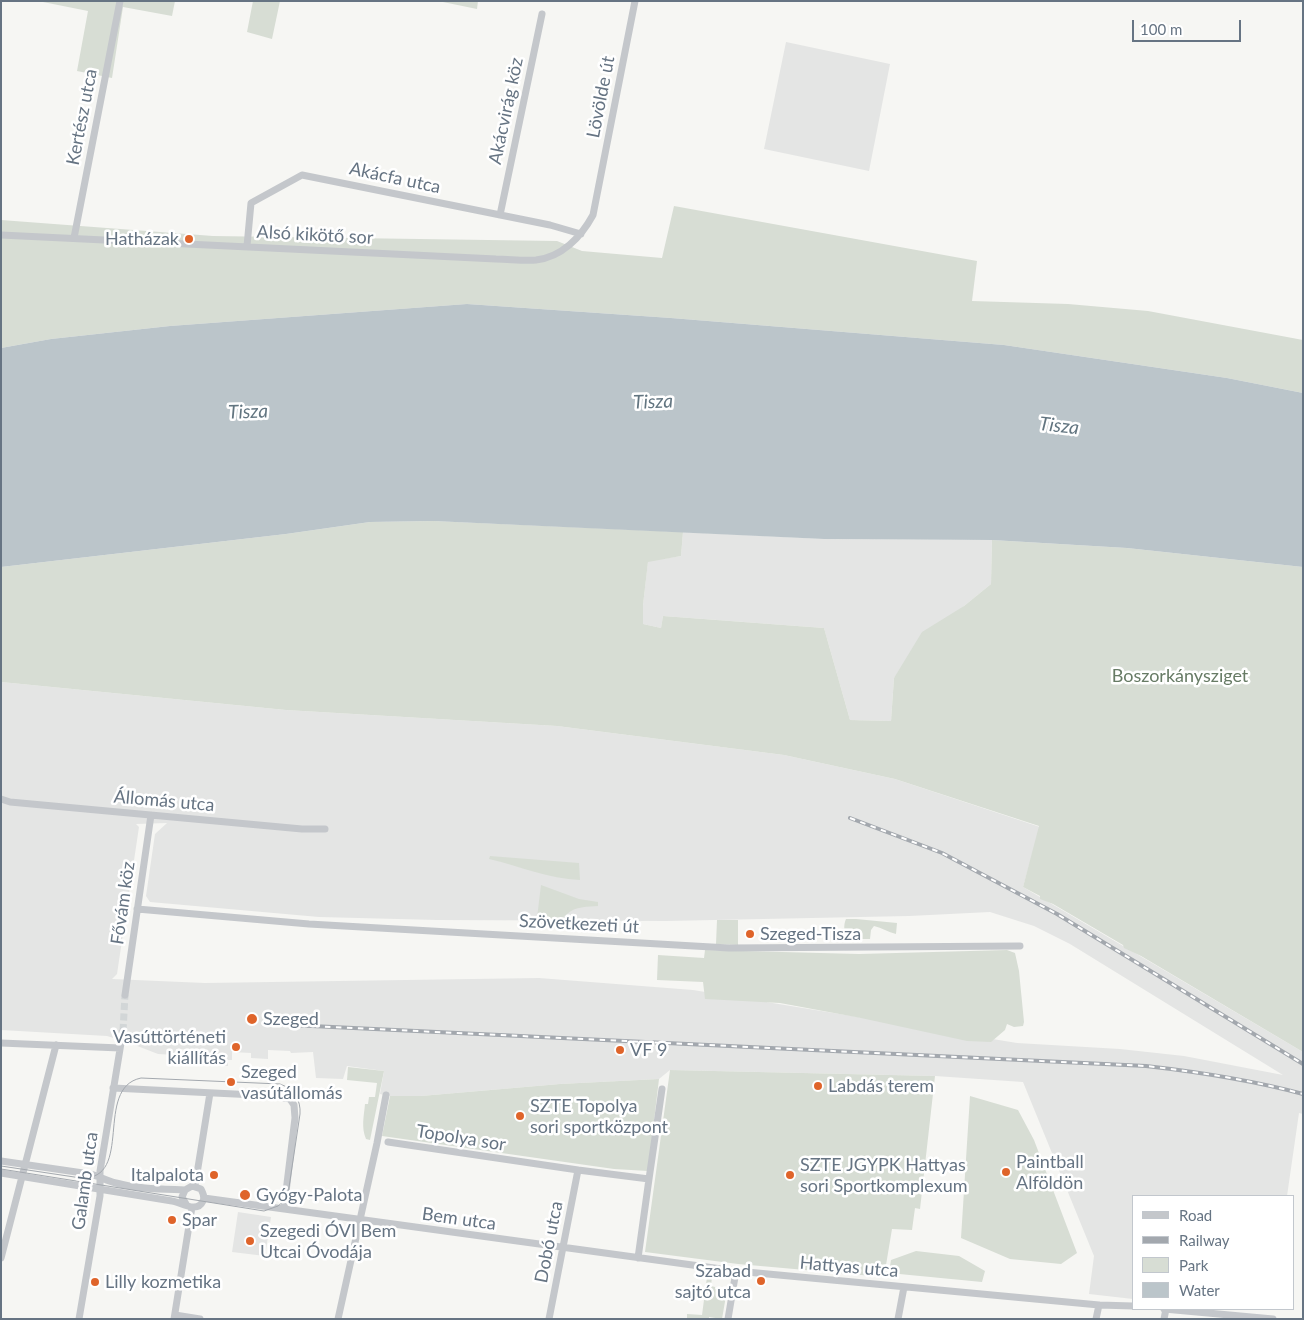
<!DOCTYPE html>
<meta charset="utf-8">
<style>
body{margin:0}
#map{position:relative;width:1304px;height:1320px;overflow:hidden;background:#f6f6f3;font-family:Lato,sans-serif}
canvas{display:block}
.frame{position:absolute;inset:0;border:2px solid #667483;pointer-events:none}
.legend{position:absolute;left:1132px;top:1195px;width:162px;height:115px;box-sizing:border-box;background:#fff;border:1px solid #c2c7cd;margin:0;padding:6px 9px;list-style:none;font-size:15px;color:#667483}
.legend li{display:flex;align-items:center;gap:10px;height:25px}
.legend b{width:25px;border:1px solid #c2c7cd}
.scale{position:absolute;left:1132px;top:20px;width:109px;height:22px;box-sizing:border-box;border:2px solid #667483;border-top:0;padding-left:6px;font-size:15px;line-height:18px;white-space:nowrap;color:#667483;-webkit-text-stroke:4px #fff;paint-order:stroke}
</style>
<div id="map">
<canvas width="1304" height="1320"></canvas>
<div class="frame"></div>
<ul class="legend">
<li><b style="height:6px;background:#c4c7cb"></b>Road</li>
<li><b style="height:6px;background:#a3a8ae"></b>Railway</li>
<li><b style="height:14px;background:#d7ddd4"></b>Park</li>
<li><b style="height:14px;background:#bbc5ca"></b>Water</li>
</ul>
<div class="scale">100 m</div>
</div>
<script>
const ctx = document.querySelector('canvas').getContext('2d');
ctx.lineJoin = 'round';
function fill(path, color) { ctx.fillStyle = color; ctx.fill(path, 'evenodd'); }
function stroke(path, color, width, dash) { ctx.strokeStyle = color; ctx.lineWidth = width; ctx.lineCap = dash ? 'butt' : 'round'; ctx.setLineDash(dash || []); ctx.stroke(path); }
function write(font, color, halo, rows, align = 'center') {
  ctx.font = font + ' Lato,sans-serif'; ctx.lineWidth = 5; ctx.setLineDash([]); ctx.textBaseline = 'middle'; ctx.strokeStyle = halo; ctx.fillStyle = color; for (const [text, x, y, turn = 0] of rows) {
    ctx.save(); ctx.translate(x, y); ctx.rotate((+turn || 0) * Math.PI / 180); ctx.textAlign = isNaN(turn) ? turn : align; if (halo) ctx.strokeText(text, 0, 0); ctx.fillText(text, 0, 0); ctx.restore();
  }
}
fill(new Path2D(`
 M 786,42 L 890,64 L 869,171 L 764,149 Z
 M 683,532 L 824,539 L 992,540 L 991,584 L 964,606 L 894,678 L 891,721 L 850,720 L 824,628 L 663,616 L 661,628 L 643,624 L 643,605 L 648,561 L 681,556 Z
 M 1,682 L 286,710 L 557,726 L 784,755 L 895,779 L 1040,827 L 1023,887 L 1303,1052 L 1303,1114 L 1299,1113 L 1287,1196 L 1133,1196 L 1133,1299 L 1089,1294 L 1094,1256 L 1023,1082 L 935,1076 L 670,1070 L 659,1079 L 560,1084 L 421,1096 L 390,1096 L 380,1094 L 384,1071 L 347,1066 L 343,1079 L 316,1078 L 313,1052 L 291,1053 L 290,1051 L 268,1050 L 268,1059 L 251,1058 L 251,1053 L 232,1052 L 232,1060 L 228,1060 L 228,1066 L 201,1065 L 201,1057 L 197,1057 L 196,1050 L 176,1049 L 176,1055 L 158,1054 L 127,1042 L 107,1036 L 1,1030 ZM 167,823 L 155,834 L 146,896 L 150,902 L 319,917 L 437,920 L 666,921 L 909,916 L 990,912 L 1034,926 L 1070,944 L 1283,1075 L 1184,1056 L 1120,1049 L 1017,1043 L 693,990 L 539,978 L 205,983 L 112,979 L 117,974 L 139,827 L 136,824 Z
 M 238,1212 L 271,1217 L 265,1256 L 232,1252 Z`), '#e4e5e4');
fill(new Path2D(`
 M 38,1 L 175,1 L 172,16 L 123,7 L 112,78 L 77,71 L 88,11 Z
 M 253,1 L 280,1 L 272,39 L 247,32 Z
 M 438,1 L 478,1 L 477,9 Z
 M 674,206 L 977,261 L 972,301 L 1068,304 L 1148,311 L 1303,340 L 1303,393 L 1227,378 L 1004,345 L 671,318 L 467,304 L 170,326 L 51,339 L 1,348 L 1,220 L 213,236 L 557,241 L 582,251 L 662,258 Z
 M 433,521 L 683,532 L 681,556 L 648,562 L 643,605 L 643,624 L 661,628 L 663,616 L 824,628 L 850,720 L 891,721 L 894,678 L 922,632 L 964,606 L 991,584 L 992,540 L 1127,548 L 1303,567 L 1303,1052 L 1141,956 L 1124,948 L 1123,945 L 1053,904 L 1040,899 L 1040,896 L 1023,887 L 1039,826 L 895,779 L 784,755 L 557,726 L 286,710 L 1,682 L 1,567 L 286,534 L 370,522 Z
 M 490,856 L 579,863 L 580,880 C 549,879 519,866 489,859 Z
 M 541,885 L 579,899 L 598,902 L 598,906 C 588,907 575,906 567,914 C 561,918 559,924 553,929 L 536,926 Z
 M 846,919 L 856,919 L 897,923 L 896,934 C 888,932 882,928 874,926 L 871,930 L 870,939 L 848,939 C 844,933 843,926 846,919 Z
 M 717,920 L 738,920 L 738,945 L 716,944 Z
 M 705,950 L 859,954 L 1007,950 L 1015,953 L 1019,971 L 1024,1022 L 1023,1026 L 1014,1027 L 1007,1024 L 1005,1030 L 991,1042 L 967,1041 L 861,1018 L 780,1003 L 705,999 L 703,982 L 657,980 L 658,955 L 704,958 Z
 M 348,1067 L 384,1071 L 370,1140 L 366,1139 C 361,1127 364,1116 365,1104 L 368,1104 L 369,1097 L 375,1097 L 377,1083 L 347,1080 Z
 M 670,1070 L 935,1076 L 920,1209 L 915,1208 L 912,1230 L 892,1229 L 884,1277 L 738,1264 L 645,1252 Z
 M 659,1079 L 648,1171 L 614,1169 L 382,1136 L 390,1096 L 421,1096 L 560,1084 Z
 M 970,1096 L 1018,1110 L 1034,1140 L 1077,1253 L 1061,1264 L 1010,1259 L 961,1238 Z
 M 916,1251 L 959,1256 L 985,1271 L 982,1282 L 889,1273 L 891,1260 Z
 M 707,1277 L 712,1277 L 711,1286 L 715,1287 L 715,1289 L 727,1290 L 722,1319 L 709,1317 L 709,1319 L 687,1319 L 687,1314 L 702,1315 Z`), '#d7ddd4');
fill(new Path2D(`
 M 467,304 L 671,318 L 1004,345 L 1227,378 L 1303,393 L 1303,567 L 1127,548 L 992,540 L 824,539 L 433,521 L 370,522 L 286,534 L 1,567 L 1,348 L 51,339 L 170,326 Z`), '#bbc5ca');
stroke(new Path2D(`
 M 123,1031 L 125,995`), '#d2d6d7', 7, [7, 3.5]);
stroke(new Path2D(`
 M 500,215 L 542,14
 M 1,235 L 496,259 C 509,259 523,261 536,260 C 562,257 581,237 593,215 L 635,1
 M 74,238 L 120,1
 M 247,246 L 251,203 L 302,175 L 550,225 L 581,234
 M 1,799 L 10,802 L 302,829 L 325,829
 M 137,909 L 309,924 L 729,948 L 1020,946
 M 125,995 L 151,815
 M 1,1043 L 120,1048
 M 113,1088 L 275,1096 L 290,1099 L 294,1105 L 295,1118 L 284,1208
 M 388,1142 L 578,1170 L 649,1179 L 638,1258
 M 1,1161 L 90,1174 C 99,1176 107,1181 116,1183 C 138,1189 162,1189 185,1190
 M 1,1173 L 172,1201 C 181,1202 197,1214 203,1201 C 205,1197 203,1193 201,1189 L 192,1186 L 185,1190 L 182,1197 L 186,1204
 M 649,1179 L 662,1089
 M 195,1186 L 210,1093
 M 204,1198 L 736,1271 L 1099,1305 L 1133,1306
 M 1,1258 L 56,1045
 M 1164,1309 L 1273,1319
 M 175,1315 L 200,1319
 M 79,1319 L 100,1196 L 100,1171 L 123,1031
 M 174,1319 L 192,1207
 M 338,1319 L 377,1143 L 386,1095
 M 549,1319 L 578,1170
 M 728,1319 L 736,1271
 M 898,1319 L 904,1287
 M 1096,1319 L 1099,1305
 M 1164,1319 L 1166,1309`), '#c4c7cb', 7);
stroke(new Path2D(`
 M 1,1166 L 81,1178 C 135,1180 93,1088 141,1078 L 280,1084 C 294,1089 301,1100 300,1114 L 288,1194 L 284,1201 L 278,1206 L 264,1211 L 1,1169`), '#a3a8ae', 1);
const rail = new Path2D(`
 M 850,818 L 942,853 L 1057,914 L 1303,1064
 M 270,1024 L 1146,1066 C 1199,1072 1251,1080 1303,1094`);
stroke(rail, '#a3a8ae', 4);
stroke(rail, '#fff', 2, [5.5]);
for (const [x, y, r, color] of [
 [189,239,5,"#df642a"],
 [750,934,5,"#df642a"],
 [252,1019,6,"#df642a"],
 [236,1047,5,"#df642a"],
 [620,1050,5,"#df642a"],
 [231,1082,5,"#df642a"],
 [818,1086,5,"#df642a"],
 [520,1116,5,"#df642a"],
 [1006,1172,5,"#df642a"],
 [214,1175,5,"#df642a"],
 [790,1175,5,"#df642a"],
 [245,1195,6,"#df642a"],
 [172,1220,5,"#df642a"],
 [250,1241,5,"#df642a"],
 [761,1281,5,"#df642a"],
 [95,1282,5,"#df642a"]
]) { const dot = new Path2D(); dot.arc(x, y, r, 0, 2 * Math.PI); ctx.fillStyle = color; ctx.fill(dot); stroke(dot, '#fff', 2); }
write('18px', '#667483', '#fff', [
 ["Lövölde út",601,97,-79],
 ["Akácvirág köz",506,111,-78],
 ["Kertész utca",82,117,-79],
 ["Akácfa utca",395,178,12],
 ["Alsó kikötő sor",315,235,3],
 ["Állomás utca",164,801,5],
 ["Fővám köz",123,903,-82],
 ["Szövetkezeti út",579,924,3],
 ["Topolya sor",461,1138,9],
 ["Galamb utca",85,1181,-82],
 ["Bem utca",459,1219,8],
 ["Dobó utca",549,1242,-79],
 ["Hattyas utca",849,1267,5]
]);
write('18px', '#667483', '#fff', [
 ["Hatházak",179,239,"right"],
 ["Szeged-Tisza",760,934],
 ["Szeged",263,1019],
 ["Vasúttörténeti",226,1037,"right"],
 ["kiállítás",226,1058,"right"],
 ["VF 9",630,1050],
 ["Szeged",241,1072],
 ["vasútállomás",241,1093],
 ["Labdás terem",828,1086],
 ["SZTE Topolya",530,1106],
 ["sori sportközpont",530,1127],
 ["Paintball",1016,1162],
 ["Alföldön",1016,1183],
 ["SZTE JGYPK Hattyas",800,1165],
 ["sori Sportkomplexum",800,1186],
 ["Italpalota",204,1175,"right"],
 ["Gyógy-Palota",256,1195],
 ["Spar",182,1220],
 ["Szegedi ÓVI Bem",260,1231],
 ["Utcai Óvodája",260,1252],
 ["Szabad",751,1271,"right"],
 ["sajtó utca",751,1292,"right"],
 ["Lilly kozmetika",105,1282]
], 'left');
write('18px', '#677b65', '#fff', [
 ["Boszorkánysziget",1180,676]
]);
write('italic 19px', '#627580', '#fff', [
 ["Tisza",653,402,-2],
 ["Tisza",248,412,-2],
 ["Tisza",1059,426,7]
]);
</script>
